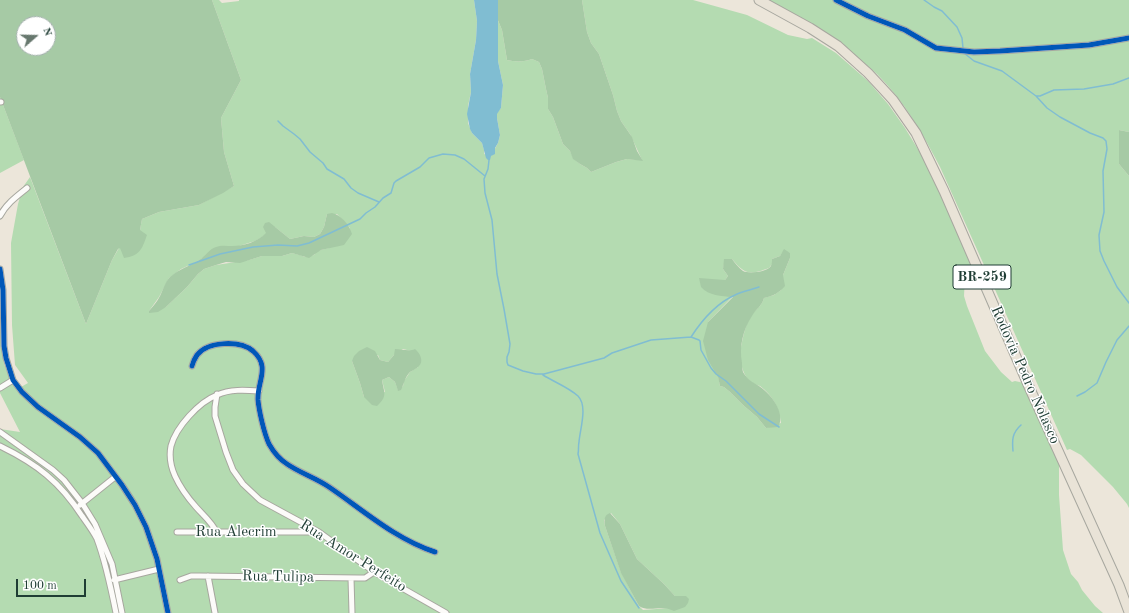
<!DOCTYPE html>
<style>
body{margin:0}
#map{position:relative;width:1129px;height:613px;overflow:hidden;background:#ece6da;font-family:"Old Standard TT",serif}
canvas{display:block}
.north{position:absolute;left:16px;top:16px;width:40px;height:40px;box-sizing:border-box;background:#fff;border:1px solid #a5b1ae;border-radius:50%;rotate:70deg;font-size:11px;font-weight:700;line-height:16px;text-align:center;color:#1f3d34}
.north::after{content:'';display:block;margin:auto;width:14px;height:18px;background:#67786e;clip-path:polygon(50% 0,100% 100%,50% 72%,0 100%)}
.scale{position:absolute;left:16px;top:579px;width:70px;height:18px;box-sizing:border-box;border:2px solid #1f3d34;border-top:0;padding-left:5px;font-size:12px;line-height:14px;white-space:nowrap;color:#1f3d34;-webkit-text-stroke:3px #fff;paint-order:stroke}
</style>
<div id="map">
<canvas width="1129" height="613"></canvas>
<div class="north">N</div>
<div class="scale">100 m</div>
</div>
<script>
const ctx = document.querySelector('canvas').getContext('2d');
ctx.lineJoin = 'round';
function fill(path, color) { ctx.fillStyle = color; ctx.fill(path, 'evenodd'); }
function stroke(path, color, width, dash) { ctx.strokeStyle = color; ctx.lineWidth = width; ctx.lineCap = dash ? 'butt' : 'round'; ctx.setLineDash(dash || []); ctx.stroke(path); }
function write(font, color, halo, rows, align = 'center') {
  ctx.font = font + ' "Old Standard TT",serif'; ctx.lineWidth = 3; ctx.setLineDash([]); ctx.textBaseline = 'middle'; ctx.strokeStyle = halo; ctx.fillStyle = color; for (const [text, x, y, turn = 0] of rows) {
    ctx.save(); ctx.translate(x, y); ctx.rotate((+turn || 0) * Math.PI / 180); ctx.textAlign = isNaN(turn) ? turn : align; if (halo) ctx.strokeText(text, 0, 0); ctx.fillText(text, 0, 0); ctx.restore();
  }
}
fill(new Path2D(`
 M 212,0 L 219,0 L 222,3 L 239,1 L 239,0 L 474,0 L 477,21 L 476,40 L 470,74 L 471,92 L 468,106 L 468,123 L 472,133 L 482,143 L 484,150 L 484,154 L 491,156 L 498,143 L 500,135 L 497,118 L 497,113 L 501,108 L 503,85 L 498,61 L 497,18 L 502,30 L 507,60 C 515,62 525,62 532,59 L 539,62 L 542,69 L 546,89 L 548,98 L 548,109 L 553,117 L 563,144 L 570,151 L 574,159 L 580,164 L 587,168 L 591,172 L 616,162 L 627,159 L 642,160 L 630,134 L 621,121 L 617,111 L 613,95 L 599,54 L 591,43 L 587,32 L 582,0 L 693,0 L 747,15 L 788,35 L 807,39 L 812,38 L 836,53 L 868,81 L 888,104 L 905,128 L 924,159 L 973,266 L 970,269 L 965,276 L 964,296 L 967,306 L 985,351 L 1001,372 L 1012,382 L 1015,381 L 1024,383 L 1059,458 L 1059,495 L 1063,550 L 1071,574 L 1078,582 L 1082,590 L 1095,606 L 1103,613 L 0,613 L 0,429 L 20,432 L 0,393 L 0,325 L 4,364 L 13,386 L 21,387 L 28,383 L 15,365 L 12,325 L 11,243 L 18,204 L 23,187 L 30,177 L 86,324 L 112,260 L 119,248 L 140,230 L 142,219 L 159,212 L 199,205 L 234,186 L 224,152 L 221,118 L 241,80 ZM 327,214 L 337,214 L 350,228 L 329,248 L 317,251 L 314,255 L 305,257 L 300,255 L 292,253 L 282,256 L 262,256 L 249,260 L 216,265 L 204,269 L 198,274 L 187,287 L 166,307 L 149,311 L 159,297 L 169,278 L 181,269 L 196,262 L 222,246 L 239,246 L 255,241 L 262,237 L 275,227 L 290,239 L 304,236 L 314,237 L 320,234 L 324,227 ZM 783,252 L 790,253 L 790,258 L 783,275 L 781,290 L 774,295 L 764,298 C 762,305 758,308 753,313 C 747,321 744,332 742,342 C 739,355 740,373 751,382 C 754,384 757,385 760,386 C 773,396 779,407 781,423 L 766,428 L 757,417 L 743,405 L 730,392 L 724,387 L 720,386 L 708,322 L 733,296 L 725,280 L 728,276 L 723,269 L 725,259 L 732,259 C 745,275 750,275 769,268 L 772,264 L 772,259 L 780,256 ZM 403,349 L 411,351 L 418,367 L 410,372 L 404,381 L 403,386 L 398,390 L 395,382 L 389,377 L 382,380 L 385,392 L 364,397 L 360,383 L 352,361 L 378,355 L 380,360 L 388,362 L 394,355 ZM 611,513 L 620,524 L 637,559 L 664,584 L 675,596 L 686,596 L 670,608 L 643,610 L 639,606 L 621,572 L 605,526 L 604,520 Z
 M 768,0 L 1129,0 L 1129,132 L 1119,130 L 1119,164 L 1129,176 L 1129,508 L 1127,504 L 1113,487 L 1081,455 L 1070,449 L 1067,450 L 940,167 C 923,134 904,101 877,74 C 862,60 844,49 827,38 C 808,25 788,13 768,0 Z
 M 0,97 L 24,160 L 0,173 Z`), '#b4dbb1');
fill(new Path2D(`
 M 0,0 L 212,0 L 241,80 L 221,118 L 224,152 L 234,186 L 223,193 L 199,205 L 159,212 L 142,219 L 140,230 L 147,235 C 142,249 140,256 124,258 L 120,248 L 118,249 L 112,260 L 86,324 L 0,97 ZM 24,24 L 48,24 L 48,48 L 24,48 Z
 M 498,0 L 582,0 L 587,32 L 591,43 L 599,54 L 613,95 L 617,111 L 621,121 L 632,137 L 637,151 L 643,161 L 627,159 L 616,162 L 591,172 L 587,168 L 580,164 L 573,159 L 570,151 L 563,144 L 553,117 L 548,109 L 548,98 L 546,89 L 542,69 L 539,62 L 532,59 C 525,62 515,62 507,60 L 502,30 L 497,18 Z
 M 1119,130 L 1129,132 L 1129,176 L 1119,164 Z
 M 332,213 C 341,215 349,224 352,234 L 344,245 L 321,250 L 309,258 L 292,253 L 282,256 L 262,256 L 240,263 L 226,262 L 216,265 L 204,269 L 198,274 L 187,287 L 166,307 L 158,312 L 149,313 L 149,311 C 153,306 157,302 160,296 C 163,290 165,282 170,277 C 179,269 190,266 199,260 C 206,256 209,249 216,247 C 221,245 227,246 232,246 C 244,246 257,242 266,233 L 263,227 L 265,223 L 269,222 L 290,239 L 304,236 L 314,237 L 320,234 L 324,227 L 327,214 Z
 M 784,249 L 790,253 L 790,258 L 783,275 L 785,286 C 779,293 773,296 764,298 C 762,306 756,309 752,316 C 743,330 739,346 742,363 C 742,365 742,369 743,372 C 747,379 752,382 759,386 C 768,392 778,403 780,415 C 780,420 781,422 778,427 L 766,428 L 757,417 L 743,405 L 730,392 L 724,387 L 720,386 L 718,377 L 708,360 L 703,341 L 708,322 L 733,297 C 721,296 709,296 701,287 L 699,278 L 725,280 L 728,276 L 723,269 L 724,259 L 732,259 C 735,263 739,268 743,271 C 749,274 764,272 769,268 C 772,266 772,262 772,259 L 780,256 Z
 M 367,347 L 375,351 L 380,360 L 388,362 L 394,355 L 395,349 C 402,349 409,352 415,349 C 420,353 424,361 419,366 C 416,369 413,370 410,372 C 405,377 404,384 401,390 L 398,391 L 395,382 L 389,377 L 382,380 C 384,393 388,396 377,406 L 372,405 L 364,397 L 360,383 L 352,361 L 354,356 L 359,351 Z
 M 610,513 L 620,524 L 637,559 L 664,584 L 675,596 L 686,596 L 689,599 L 688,603 L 685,607 L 674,611 C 661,604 650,613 639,606 L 621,573 L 605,526 C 604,520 604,515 610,513 Z`), '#a6caa5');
fill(new Path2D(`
 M 474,0 L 498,0 L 498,61 L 503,85 L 501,108 L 497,114 L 497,118 L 500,135 L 498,143 L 495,148 L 495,154 L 491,156 L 490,160 L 488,160 L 486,158 L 482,143 L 472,133 L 470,129 L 467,114 L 471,92 L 470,74 L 476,40 L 477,21 Z`), '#80bdd2');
stroke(new Path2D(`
 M 924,0 L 934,7 L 942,11 L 957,27 L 962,38 L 963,48
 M 964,53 L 974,61 L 1002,71 L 1036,96 L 1047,108 L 1060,117 L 1090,133 L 1103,138 L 1106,141 L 1107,149 L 1103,171 L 1104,212 L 1099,235 L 1100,251 L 1104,261 L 1117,287 L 1129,303
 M 1036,96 L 1040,96 L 1054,90 L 1084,89 L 1113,84 L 1129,78
 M 278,121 L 283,126 L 294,134 L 300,139 L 310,152 L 323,163 L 327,169 L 344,179 L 351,188 L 358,193 L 379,202
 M 489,160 L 488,169 L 484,179 L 485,193 L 492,220 L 497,274 L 504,309 L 510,344 L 509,352 L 507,357 L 507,362 L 508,365 L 523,371 L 536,374 L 544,374 L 604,358 L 612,353 L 651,340 L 691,337 L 699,340 L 700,341 L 701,350 L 711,368 L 716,374 L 726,381 L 759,414 L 779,427
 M 189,265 L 220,254 L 253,247 L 278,245 L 297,246 L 309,243 L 360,219 L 366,213 L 375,207 L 383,198 L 391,193 L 394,183 L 396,181 L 420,167 L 429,158 L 443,154 L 455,155 L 464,159 L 485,176
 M 691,337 C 702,320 717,303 735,295 C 743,291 751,290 759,287
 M 543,375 C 554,382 568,387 578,396 C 588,406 580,429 579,442 C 578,446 579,450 578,454 L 600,533 L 621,581 L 639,608
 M 1077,396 L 1085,392 L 1097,383 L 1106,362 L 1117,340 L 1129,326
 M 1013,451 C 1012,440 1012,433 1021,425`), '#80bdd2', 1.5);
const street = new Path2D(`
 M 836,0 L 868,16 L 905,30 L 936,48 L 974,52 L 1000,51 L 1089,45 L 1129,38
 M 0,102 L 1,102
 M 0,216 C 6,204 17,196 27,188
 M 0,269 L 3,290 L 4,346 L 6,358 L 13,380 L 22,392 L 38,407 L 80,437 L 98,453 L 122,485 L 135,505 L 146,527 L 157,559 L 168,613
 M 192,366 C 193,362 195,358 197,355 C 208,341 240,340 253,351 C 271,367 257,381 258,400 C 259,411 264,433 269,444 C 273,451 279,459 287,464 C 300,473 316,478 329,487 C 363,510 395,539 435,552
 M 0,388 L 13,380
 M 217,394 L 215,407 L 215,416 L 226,452 L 233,470 L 243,484 L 260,500 L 319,532 L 374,572 L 446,613
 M 0,432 L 53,470 L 64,480 L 82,503 L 95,524 L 112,564 L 122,613
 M 0,446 C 37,464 60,482 82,516 C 87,523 93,531 97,539 C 106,563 111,588 116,613
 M 80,505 L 115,477
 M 177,532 L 318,532
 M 217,533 C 212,522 203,515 196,507 C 188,498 180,487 175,476 C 171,467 169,456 171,446 C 176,427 199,402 217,395 C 230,389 245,390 259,391
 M 208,576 L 215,613
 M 351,578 L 352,613
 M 114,580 L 159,569
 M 180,580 L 191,576 L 199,576 L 359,578 L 365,578 L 374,572`);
const highway = new Path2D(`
 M 759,0 L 810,28 L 838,46 L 868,73 L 882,88 L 893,100 L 916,133 L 944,191 L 1030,389 L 1119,585 L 1129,612`);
stroke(street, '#a7a79f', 7);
stroke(highway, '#a7a79f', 11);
stroke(street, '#fcfbf9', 5);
stroke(highway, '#e9e3d7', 9);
stroke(new Path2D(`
 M 836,0 L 868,16 L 905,30 L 936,48 L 974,52 L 1000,51 L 1089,45 L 1129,38
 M 0,269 L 3,290 L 4,346 L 6,358 L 13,380 L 22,392 L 38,407 L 80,437 L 98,453 L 122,485 L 135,505 L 146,527 L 157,559 L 168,613
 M 192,366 C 193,362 195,358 197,355 C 208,341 240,340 253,351 C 271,367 257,381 258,400 C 259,411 264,433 269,444 C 273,451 279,459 287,464 C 300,473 316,478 329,487 C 363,510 395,539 435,552`), '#0057b8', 5);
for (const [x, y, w] of [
 [982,277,58]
]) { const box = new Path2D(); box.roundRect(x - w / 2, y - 12, w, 24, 3); ctx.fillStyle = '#fff'; ctx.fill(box); stroke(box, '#1f3d34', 1); }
write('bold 14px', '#1f3d34', null, [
 ["BR-259",982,277]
]);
write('15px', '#1f3d34', '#fff', [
 ["Rodovia Pedro Nolasco",1025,375,66],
 ["Rua Alecrim",236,532],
 ["Rua Amor Perfeito",353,556,32],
 ["Rua Tulipa",278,577,1]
]);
</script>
